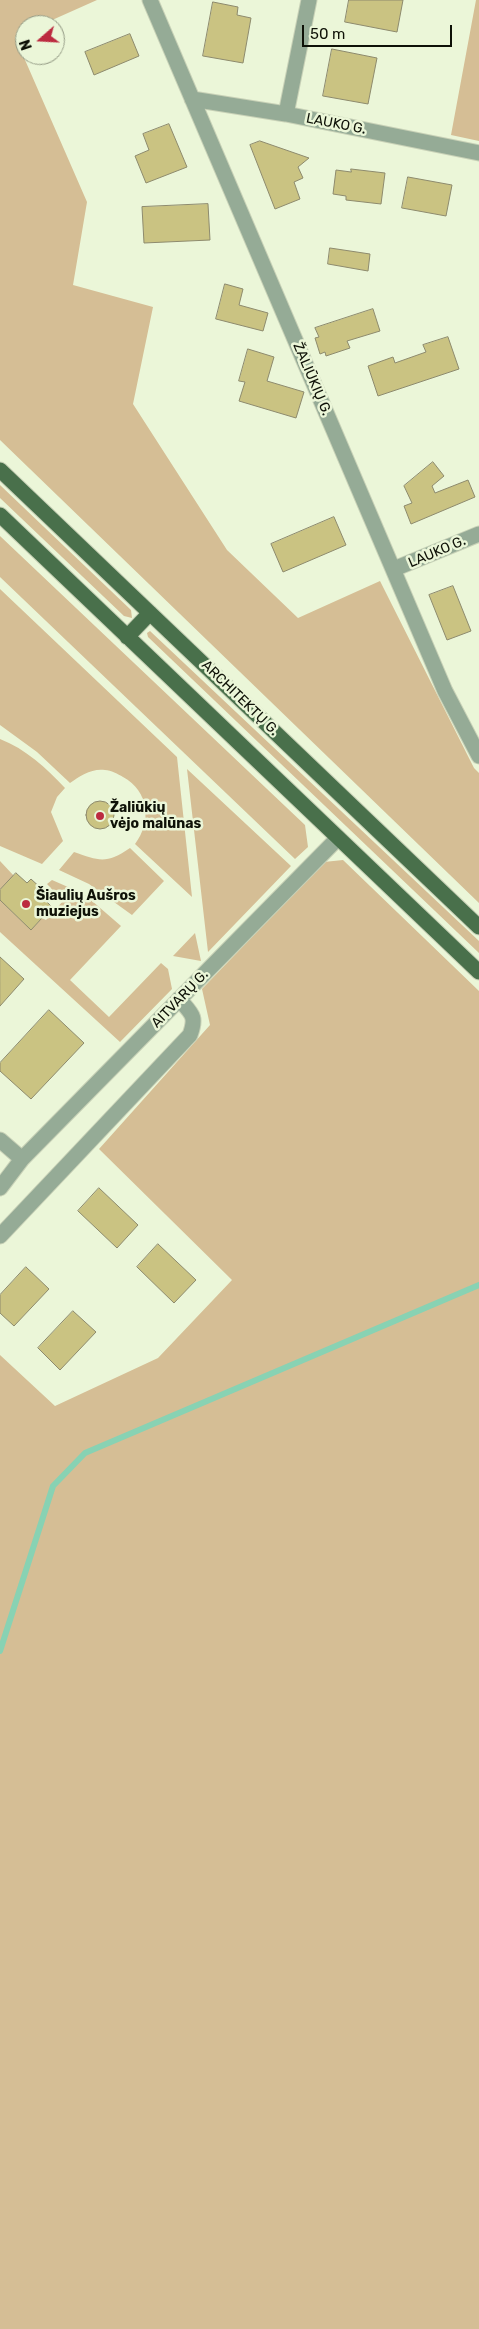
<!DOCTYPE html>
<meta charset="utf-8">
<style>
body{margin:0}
#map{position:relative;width:479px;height:2329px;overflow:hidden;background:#ebf6d8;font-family:Rubik,sans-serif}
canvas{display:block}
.north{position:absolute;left:15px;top:15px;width:50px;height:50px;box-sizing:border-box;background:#ebf6d8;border:1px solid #939a84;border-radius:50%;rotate:251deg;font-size:14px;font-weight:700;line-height:20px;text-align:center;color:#0e1107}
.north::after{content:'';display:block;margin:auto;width:18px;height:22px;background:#bc2b40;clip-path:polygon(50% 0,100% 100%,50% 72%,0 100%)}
.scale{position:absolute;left:302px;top:25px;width:150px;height:22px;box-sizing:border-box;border:2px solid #0e1107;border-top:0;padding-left:6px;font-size:15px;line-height:18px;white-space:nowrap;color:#0e1107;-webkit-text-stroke:4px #ebf6d8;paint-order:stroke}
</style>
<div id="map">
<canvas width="479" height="2329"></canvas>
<div class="north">N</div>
<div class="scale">50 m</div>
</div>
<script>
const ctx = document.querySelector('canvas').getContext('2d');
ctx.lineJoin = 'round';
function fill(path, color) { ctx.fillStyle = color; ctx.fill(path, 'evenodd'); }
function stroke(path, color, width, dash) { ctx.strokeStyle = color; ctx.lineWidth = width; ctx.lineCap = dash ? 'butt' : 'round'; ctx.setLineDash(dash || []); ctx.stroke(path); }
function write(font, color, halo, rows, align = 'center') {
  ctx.font = font + ' Rubik,sans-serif'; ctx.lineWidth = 5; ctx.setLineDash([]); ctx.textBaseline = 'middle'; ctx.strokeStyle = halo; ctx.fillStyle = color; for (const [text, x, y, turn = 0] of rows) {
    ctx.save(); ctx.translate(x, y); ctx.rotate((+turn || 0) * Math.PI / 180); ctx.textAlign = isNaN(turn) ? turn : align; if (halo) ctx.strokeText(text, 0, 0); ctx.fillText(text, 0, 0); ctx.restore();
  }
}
fill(new Path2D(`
 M 0,0 L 97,0 L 41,25 L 25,25 L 25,32 L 15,37 L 87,202 L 73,285 L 153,307 L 133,404 L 227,550 L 298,618 L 380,581 L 474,768 L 479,773 L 479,903 L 0,440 Z
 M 476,0 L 479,0 L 479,141 L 451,135 Z
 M 0,485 L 131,610 L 132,618 L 124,616 L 0,498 Z
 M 0,536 L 305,825 L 308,847 L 295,859 L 0,577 Z
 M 0,589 L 177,757 L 192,897 L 135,844 C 152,822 149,791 123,777 C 118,774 111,770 105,770 C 92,768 80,776 70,783 L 37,752 L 0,725 Z
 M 150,631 L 479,941 L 479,953 L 148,637 L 147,633 Z
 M 0,739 C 26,749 46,768 65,788 L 57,797 L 51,812 L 63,841 L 42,864 L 0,846 Z
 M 187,769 L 291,866 L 208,952 Z
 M 130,848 L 164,881 L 132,915 L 89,884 L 59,870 L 74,852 C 99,861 107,864 130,848 Z
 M 343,860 L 479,991 L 479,2329 L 0,2329 L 0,1355 L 55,1406 L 158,1358 L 232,1280 L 99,1149 L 210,1025 L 202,989 L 324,862 Z
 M 0,861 L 14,876 L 0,890 Z
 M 52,880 L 84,894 L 121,926 L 70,980 L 109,1017 L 161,963 L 168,969 L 172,989 L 120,1042 L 0,932 L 0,900 L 31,930 L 42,918 L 46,920 L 63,901 L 47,884 Z
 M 195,933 L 201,961 L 173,956 Z`), '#d5be95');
stroke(new Path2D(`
 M 0,1651 L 53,1486 L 85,1453 L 479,1285`), '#88d2b3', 6);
const building = new Path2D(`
 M 349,0 L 403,0 L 397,32 L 345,22 Z
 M 213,2 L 238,7 L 237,15 L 251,18 L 243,63 L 203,56 Z
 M 130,34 L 139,56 L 94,75 L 85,52 Z
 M 332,49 L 377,58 L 368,104 L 323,96 Z
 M 169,124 L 187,167 L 146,183 L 135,156 L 149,150 L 143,134 Z
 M 260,141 L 309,158 L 298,167 L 303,178 L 294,182 L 300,199 L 275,209 L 250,145 Z
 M 351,169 L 385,173 L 381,204 L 346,200 L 346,196 L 333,194 L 336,170 L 351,172 Z
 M 408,177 L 452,185 L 446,216 L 402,208 Z
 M 208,204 L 210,240 L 144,243 L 142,207 Z
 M 330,248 L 370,254 L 368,271 L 328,264 Z
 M 225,284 L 243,289 L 239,305 L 268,313 L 263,331 L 216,319 Z
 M 373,309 L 380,331 L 347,341 L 350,348 L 326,356 L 325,352 L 320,354 L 315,338 L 319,337 L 315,328 Z
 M 448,337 L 459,369 L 378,396 L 368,366 L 393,357 L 395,363 L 426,352 L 423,345 Z
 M 248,349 L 274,357 L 267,381 L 304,392 L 296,418 L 239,401 L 245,382 L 239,381 Z
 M 433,462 L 444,476 L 432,486 L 435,493 L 468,480 L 475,497 L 411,524 L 404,506 L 412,503 L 404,486 Z
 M 334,517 L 346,545 L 283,572 L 271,544 Z
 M 453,586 L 471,631 L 447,640 L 429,595 Z
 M86 815a14 14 0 1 1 28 0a14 14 0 1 1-28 0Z
 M 16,873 L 27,883 L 31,879 L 43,890 L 39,894 L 52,907 L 31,930 L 0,900 L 0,890 Z
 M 0,957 L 24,979 L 0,1006 Z
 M 49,1010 L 84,1043 L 31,1099 L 0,1071 L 0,1063 Z
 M 99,1188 L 138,1225 L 117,1248 L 78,1211 Z
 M 158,1244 L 196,1280 L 174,1303 L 137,1267 Z
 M 26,1267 L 49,1289 L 14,1326 L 0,1313 L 0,1295 Z
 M 73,1311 L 96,1332 L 60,1370 L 38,1348 Z`);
fill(building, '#cac382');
stroke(building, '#8d8a6d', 1);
const street = new Path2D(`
 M 150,0 L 445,691 L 479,756
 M 192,99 L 286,114 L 479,153
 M 286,114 L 309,0
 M 394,569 L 479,534
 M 0,1140 L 22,1159
 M 0,1188 L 22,1159 L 338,838
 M 0,1236 L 190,1035 C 197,1016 192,1014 179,999`);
const primary = new Path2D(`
 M 0,470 L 479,927
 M 0,515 L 479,972
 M 127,637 L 150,613`);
stroke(street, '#c8d1b7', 17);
stroke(primary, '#c8d1b7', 17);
stroke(street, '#95ab96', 15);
stroke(primary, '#49704b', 15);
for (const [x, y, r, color] of [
 [100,816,5,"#bc2b40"],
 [26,904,5,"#bc2b40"]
]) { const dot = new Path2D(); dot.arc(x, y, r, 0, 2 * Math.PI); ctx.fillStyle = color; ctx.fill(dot); stroke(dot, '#ebf6d8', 2); }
write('14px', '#0e1107', '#ebf6d8', [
 ["LAUKO G.",336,124,11],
 ["ŽALIŪKIŲ G.",312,379,67],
 ["LAUKO G.",437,552,-23],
 ["ARCHITEKTŲ G.",240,698,44],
 ["AITVARŲ G.",180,999,-46]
]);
write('bold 14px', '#0e1107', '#ebf6d8', [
 ["Žaliūkių",110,808],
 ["vėjo malūnas",110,824],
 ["Šiaulių Aušros",36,896],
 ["muziejus",36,912]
], 'left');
</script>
